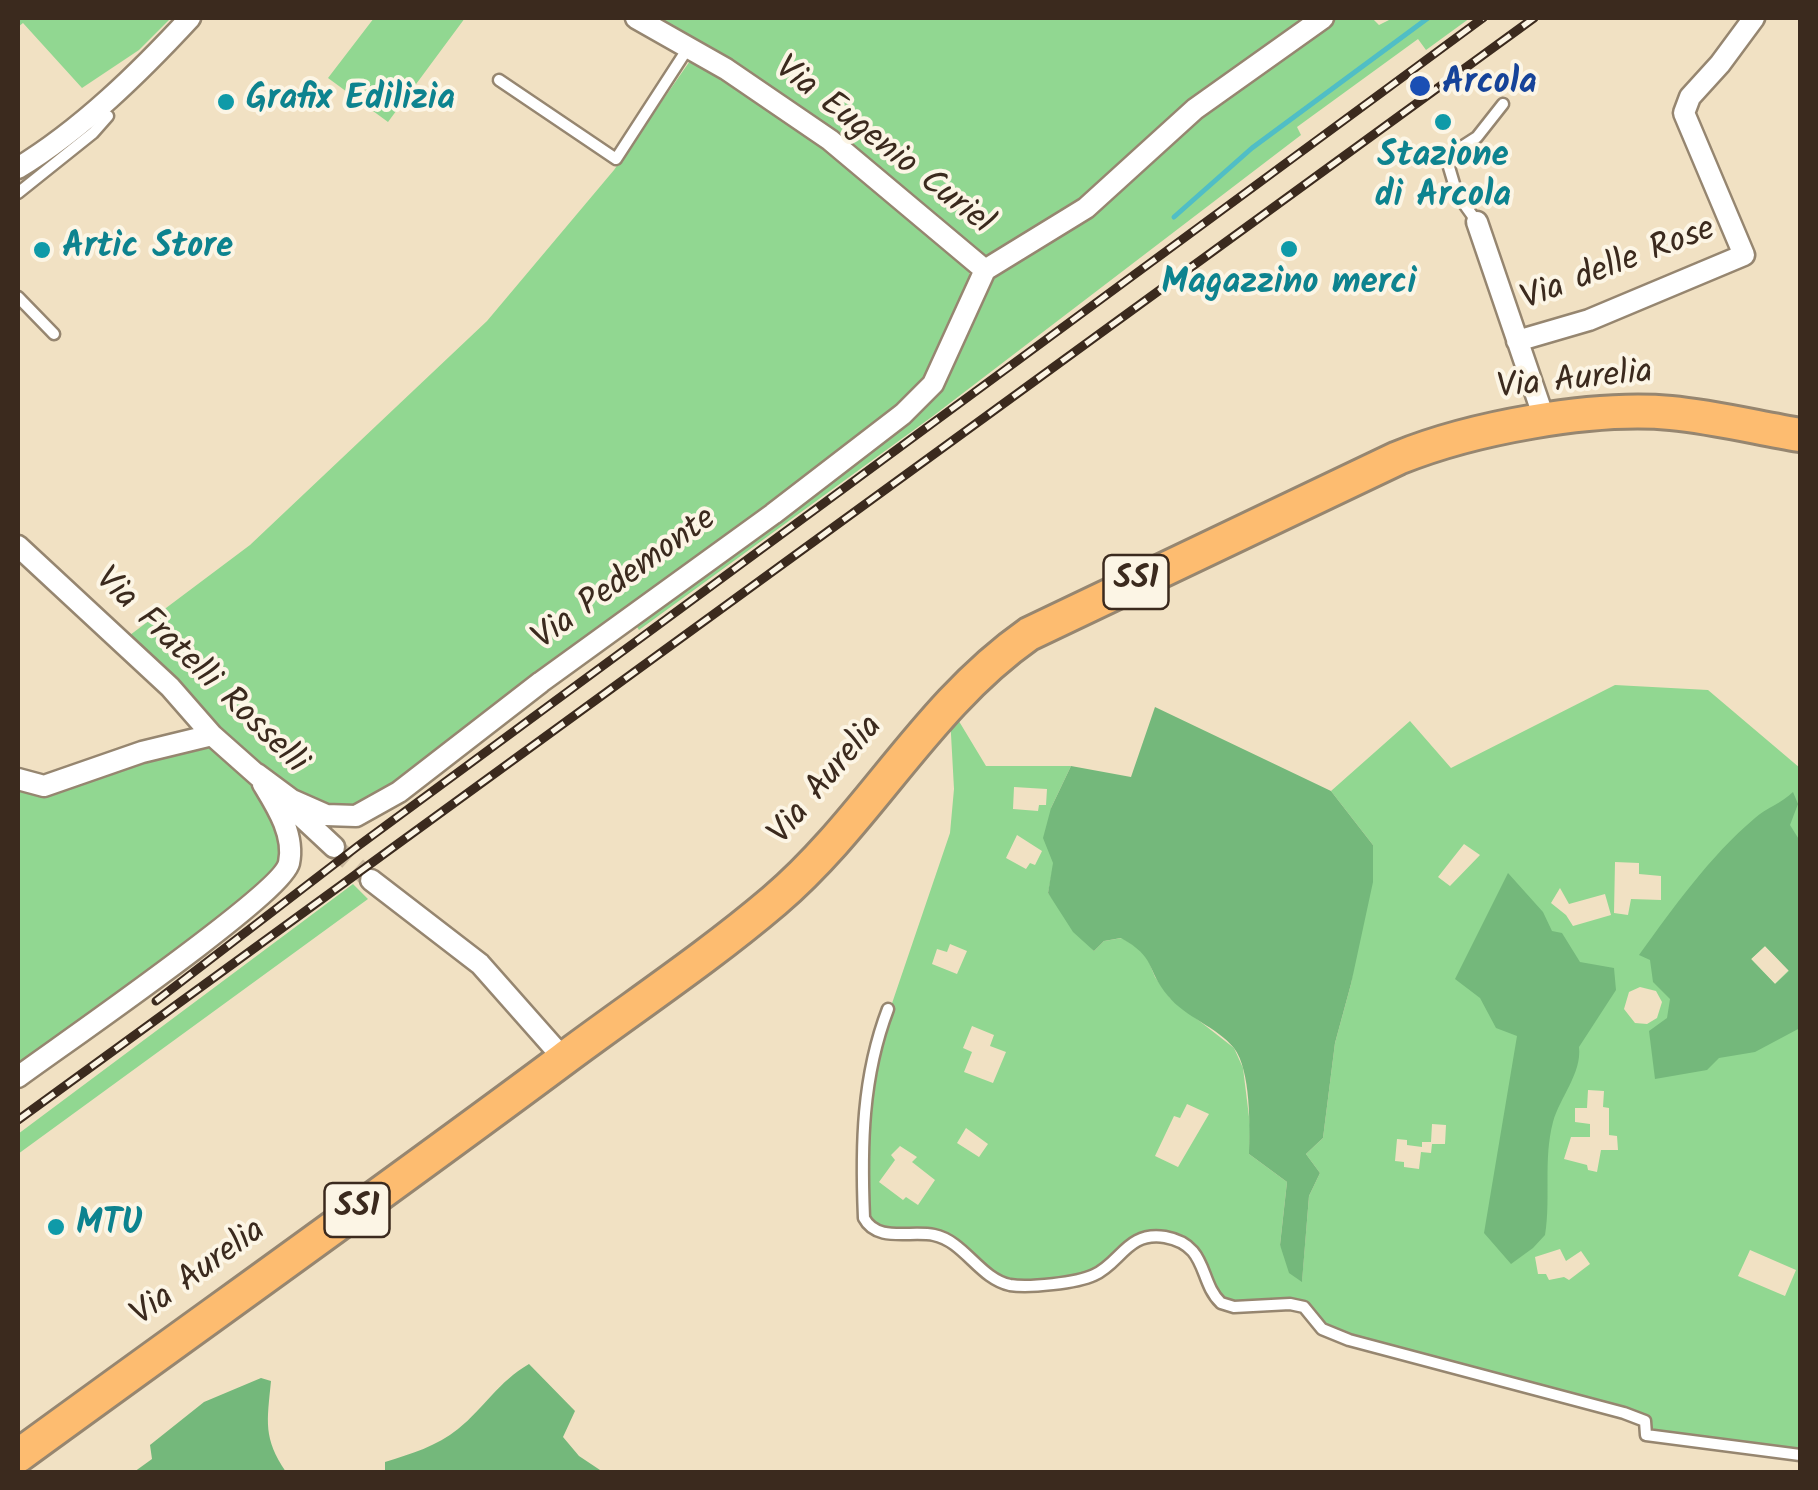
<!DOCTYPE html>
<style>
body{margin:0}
#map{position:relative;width:1818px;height:1490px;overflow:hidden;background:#f1e1c3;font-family:Kalam,sans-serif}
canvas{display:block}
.frame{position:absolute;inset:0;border:20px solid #3b2a1e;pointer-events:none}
</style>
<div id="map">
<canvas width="1818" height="1490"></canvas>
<div class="frame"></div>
</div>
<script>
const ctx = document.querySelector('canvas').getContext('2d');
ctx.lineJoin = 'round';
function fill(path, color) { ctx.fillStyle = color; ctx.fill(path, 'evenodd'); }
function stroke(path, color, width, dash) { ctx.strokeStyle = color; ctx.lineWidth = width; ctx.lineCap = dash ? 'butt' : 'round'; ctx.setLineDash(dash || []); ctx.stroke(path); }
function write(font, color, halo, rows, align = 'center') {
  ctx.font = font + ' Kalam,sans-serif'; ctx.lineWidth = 8; ctx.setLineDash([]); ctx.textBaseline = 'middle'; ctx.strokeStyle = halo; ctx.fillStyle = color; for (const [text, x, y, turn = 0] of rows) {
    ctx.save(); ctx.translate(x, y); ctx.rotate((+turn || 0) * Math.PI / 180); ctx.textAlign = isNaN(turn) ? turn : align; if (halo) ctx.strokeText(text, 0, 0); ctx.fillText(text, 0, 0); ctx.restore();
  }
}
fill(new Path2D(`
 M 18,18 L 171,18 L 139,50 L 82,88 L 23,23 L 18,27 Z
 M 374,18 L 465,18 L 388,122 L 328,78 Z
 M 650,18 L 1318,18 L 1084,206 L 985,267 Z
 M 1334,18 L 1372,18 L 1379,25 L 1393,18 L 1470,18 L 1426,50 L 1418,39 L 1297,127 L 1301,135 L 933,416 L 639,630 L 633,621 L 925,404 L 990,274 L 1198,112 Z
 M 692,58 L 828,144 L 970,264 L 968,296 L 920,391 L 397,787 C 381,794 357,811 340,811 C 280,810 170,681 126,638 L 250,545 L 487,321 L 614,170 Z
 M 1615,685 L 1708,690 L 1800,768 L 1800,1455 L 1646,1435 L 1645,1421 L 1322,1329 L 1304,1307 L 1218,1302 L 1192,1250 L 1164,1237 L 1136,1241 L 1096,1275 L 1022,1285 L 998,1280 L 941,1237 L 878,1232 L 867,1225 L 862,1136 L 871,1065 L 950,833 L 954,789 L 950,716 L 954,713 L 986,766 L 1071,766 L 1051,808 L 1054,863 L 1048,893 L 1094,951 L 1104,941 L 1122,938 L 1145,952 L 1155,977 L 1170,998 L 1234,1048 L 1243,1068 L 1250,1125 L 1249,1154 L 1287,1182 L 1280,1245 L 1302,1281 L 1309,1196 L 1320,1173 L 1306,1154 L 1323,1138 L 1335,1043 L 1351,984 L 1373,845 L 1331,791 L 1410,721 L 1451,768 ZM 1014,787 L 1047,789 L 1046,805 L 1039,805 L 1038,811 L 1013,809 ZM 1017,835 L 1042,851 L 1035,865 L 1030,863 L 1026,869 L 1006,858 ZM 1464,844 L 1480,855 L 1450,886 L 1438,877 ZM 1615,862 L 1639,863 L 1639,874 L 1661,876 L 1661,900 L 1631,899 L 1628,915 L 1614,913 ZM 1560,888 L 1569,904 L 1605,894 L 1611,915 L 1573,926 L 1566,915 L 1551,903 ZM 950,944 L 967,951 L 957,974 L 932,964 L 937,949 L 947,952 ZM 1765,946 L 1789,970 L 1775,984 L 1751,959 ZM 1640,987 L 1656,991 L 1662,1002 L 1657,1018 L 1647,1024 L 1635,1023 L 1624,1009 L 1629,992 ZM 972,1026 L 994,1035 L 990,1046 L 1006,1052 L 993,1083 L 964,1072 L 972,1052 L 963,1048 ZM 1588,1090 L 1604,1091 L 1603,1107 L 1609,1108 L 1609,1135 L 1617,1136 L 1618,1150 L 1601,1150 L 1597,1172 L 1588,1170 L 1587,1165 L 1564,1159 L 1571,1137 L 1590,1137 L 1590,1124 L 1575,1122 L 1575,1108 L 1587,1108 ZM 1187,1104 L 1209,1114 L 1178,1167 L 1155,1156 L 1174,1116 L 1180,1118 ZM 1432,1124 L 1446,1125 L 1445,1144 L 1432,1144 L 1431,1153 L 1421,1152 L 1419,1169 L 1404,1167 L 1404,1162 L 1395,1161 L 1397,1139 L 1407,1140 L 1407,1145 L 1422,1147 L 1422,1142 L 1431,1142 ZM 966,1128 L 988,1144 L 979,1157 L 957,1143 ZM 900,1146 L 917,1157 L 912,1162 L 935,1180 L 918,1205 L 906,1197 L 903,1200 L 879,1182 L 895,1160 L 891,1155 ZM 1560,1249 L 1566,1261 L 1581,1251 L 1590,1264 L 1569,1280 L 1564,1277 L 1549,1280 L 1546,1274 L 1538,1274 L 1535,1257 ZM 1750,1250 L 1796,1270 L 1785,1296 L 1738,1276 Z
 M 211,740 L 253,777 L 286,848 L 275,878 L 18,1072 L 18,783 Z
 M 353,884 L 368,899 L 18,1154 L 18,1134 Z`), '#91d791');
fill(new Path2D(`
 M 1155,707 L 1331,791 L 1373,845 L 1373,882 L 1351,984 L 1335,1043 L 1323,1138 L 1306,1154 L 1320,1173 L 1309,1196 L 1302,1282 L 1289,1273 L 1280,1245 L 1287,1182 L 1249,1154 C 1250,1128 1251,1070 1234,1048 C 1217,1027 1185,1017 1168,996 C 1145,968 1157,958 1121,938 L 1104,941 L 1094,951 L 1073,932 L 1048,893 L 1053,863 L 1043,838 L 1051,808 L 1071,766 L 1131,777 Z
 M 1793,792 L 1798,804 L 1790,825 L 1800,841 L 1800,1028 L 1755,1052 L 1719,1058 L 1707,1070 L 1655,1079 L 1649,1031 L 1667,1018 L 1670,999 L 1653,982 L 1650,960 L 1639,955 C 1674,907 1709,857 1755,818 C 1766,808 1782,803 1793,792 ZM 1765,946 L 1789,971 L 1775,984 L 1751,959 Z
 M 1508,873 L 1543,912 L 1552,931 L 1562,933 L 1580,962 L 1614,968 L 1616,990 L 1579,1047 C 1582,1073 1560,1097 1553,1122 C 1543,1160 1551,1197 1545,1235 L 1533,1248 L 1511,1264 L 1484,1233 L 1517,1036 L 1496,1028 L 1480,998 L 1455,979 Z
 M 529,1364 L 575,1411 L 563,1437 L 579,1456 L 603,1472 L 385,1472 L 385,1462 C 411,1454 437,1446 458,1429 C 485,1407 498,1382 529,1364 Z
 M 261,1378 L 271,1381 C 267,1422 263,1438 286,1472 L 134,1472 L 152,1459 L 150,1445 L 204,1402 Z`), '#74b87b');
stroke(new Path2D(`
 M 1174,217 L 1252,148 L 1428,18`), '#50bec6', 5);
stroke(new Path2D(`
 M 334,847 L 371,880`), '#cdbca2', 20, [20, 10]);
const lane = new Path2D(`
 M 499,80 L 616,159 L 688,48
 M 18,193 L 93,133 L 108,116
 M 1477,222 L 1457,194 L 1446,157 L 1477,137 L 1503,104
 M 18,297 L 54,334
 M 888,1009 C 862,1077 861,1146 864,1218 C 877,1243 911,1230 934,1235 C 964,1241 980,1279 1010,1285 C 1029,1288 1077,1283 1094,1275 C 1121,1263 1127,1231 1165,1237 C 1209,1245 1198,1281 1221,1303 L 1234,1307 L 1290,1304 L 1304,1307 L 1322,1329 L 1349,1340 L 1624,1413 L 1645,1421 L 1646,1435 L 1800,1455`);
const street = new Path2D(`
 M 636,18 L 726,69 L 830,140 L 985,270
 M 18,168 C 82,129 139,73 190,18
 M 1477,222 L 1545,421
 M 1517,341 L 1589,320 L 1744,255 L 1684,113 L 1690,97 L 1720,64 L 1754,18
 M 18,546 L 170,687 L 212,735 L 265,782
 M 257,774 L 292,800 L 326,815 L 356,816 L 399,792 L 541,682 L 773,514 L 903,414 L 933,384 L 985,270 L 1086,208 L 1195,109 L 1323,18
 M 18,779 L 44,786 L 142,752 L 212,735
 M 290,806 L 334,847
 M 371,880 L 480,964 L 564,1059
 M 18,1077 C 57,1048 282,894 289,863 C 295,835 277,807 263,784`);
const primary = new Path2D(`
 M 18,1456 C 199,1324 382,1194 562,1060 C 633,1007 707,958 774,901 C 869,820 925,707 1029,634 L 1398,458 C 1472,428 1591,406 1671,413 C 1714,417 1758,428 1800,435`);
stroke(lane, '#968670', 15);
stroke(street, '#968670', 25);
stroke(primary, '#968670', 38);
stroke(lane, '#fff', 10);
stroke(street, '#fff', 20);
stroke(primary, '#fdbc70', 32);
const rail = new Path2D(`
 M 156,1001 L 358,846 L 1483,18
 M 18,1120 L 1534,18`);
stroke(rail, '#3b2a1e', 9);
stroke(rail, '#fcf5e5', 5, [15]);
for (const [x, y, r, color] of [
 [1420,86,12,"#1a4fb4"],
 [226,102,10,"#0f9aa8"],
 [1443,122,10,"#0f9aa8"],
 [1289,249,10,"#0f9aa8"],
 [42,250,10,"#0f9aa8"],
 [56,1227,10,"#0f9aa8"]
]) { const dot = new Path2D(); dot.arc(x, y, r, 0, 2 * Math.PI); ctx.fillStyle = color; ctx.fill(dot); stroke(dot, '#fcf5e5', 4); }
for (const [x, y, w] of [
 [1136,582,65],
 [357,1210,65]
]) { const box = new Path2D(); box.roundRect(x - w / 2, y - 27, w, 54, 8); ctx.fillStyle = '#fcf5e5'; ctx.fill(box); stroke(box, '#3b2a1e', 2.5); }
write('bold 32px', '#3b2a1e', null, [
 ["SS1",1136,582],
 ["SS1",357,1210]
]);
write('bold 35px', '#164399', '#fcf5e5', [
 ["Arcola",1442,86]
], 'left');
write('bold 35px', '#0d838f', '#fcf5e5', [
 ["Grafix Edilizia",246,102],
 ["Stazione",1443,159,"center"],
 ["di Arcola",1443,199,"center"],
 ["Artic Store",62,250],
 ["Magazzino merci",1289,286,"center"],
 ["MTU",76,1227]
], 'left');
write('35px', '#3b2a1e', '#fcf5e5', [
 ["Via Eugenio Curiel",882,148,38],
 ["Via delle Rose",1619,267,-21],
 ["Via Aurelia",1575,383,-6],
 ["Via Pedemonte",626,581,-36],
 ["Via Fratelli Rosselli",199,673,44],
 ["Via Aurelia",828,782,-50],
 ["Via Aurelia",200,1275,-36]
]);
</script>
